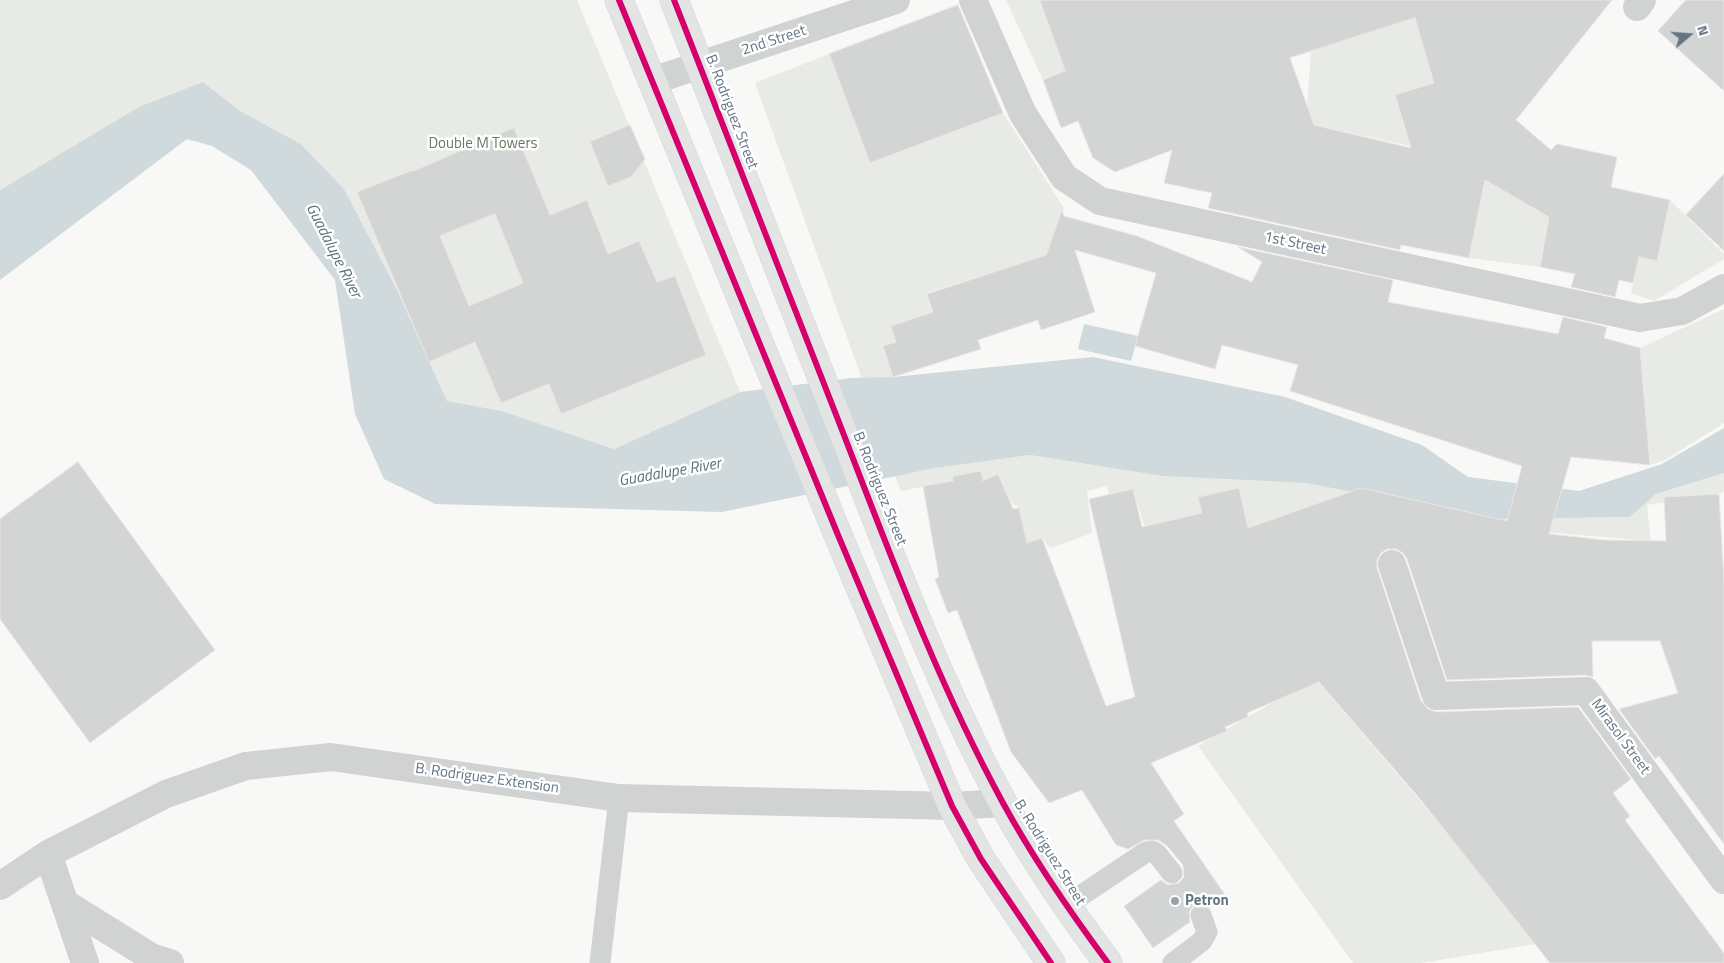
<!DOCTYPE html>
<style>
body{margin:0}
#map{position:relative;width:1724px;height:963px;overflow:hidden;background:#f8f8f7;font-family:"Titillium Web",sans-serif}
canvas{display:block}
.north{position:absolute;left:1664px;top:10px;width:50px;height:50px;-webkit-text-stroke:4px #fff;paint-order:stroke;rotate:72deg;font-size:14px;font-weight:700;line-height:20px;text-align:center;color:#617583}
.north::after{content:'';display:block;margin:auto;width:18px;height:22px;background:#617583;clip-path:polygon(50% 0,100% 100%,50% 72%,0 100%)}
</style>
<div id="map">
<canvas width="1724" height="963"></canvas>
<div class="north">N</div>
</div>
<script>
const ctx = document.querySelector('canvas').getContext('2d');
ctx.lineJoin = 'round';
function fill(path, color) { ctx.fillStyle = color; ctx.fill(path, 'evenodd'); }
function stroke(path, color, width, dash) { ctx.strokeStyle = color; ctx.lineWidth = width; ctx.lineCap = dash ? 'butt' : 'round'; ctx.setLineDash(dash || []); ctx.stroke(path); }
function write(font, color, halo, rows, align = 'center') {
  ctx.font = font + ' "Titillium Web",sans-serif'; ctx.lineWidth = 5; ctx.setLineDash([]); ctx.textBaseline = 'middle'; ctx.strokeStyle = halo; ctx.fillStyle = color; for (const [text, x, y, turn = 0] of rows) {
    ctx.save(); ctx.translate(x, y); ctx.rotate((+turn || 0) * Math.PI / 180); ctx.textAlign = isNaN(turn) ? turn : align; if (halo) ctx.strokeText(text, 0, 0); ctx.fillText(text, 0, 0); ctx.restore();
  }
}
fill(new Path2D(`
 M 0,0 L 577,0 L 740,392 L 614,449 L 502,411 L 447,401 L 397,290 L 344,189 L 301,144 L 240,111 L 203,82 L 44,164 L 0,190 Z
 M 1006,0 L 1172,0 L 1115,51 L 1043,80 Z
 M 1454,0 L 1434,83 L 1395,96 L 1410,146 L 1310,124 L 1307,106 L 1311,51 L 1409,20 Z
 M 829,54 L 871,163 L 1003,113 L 1064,208 L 1046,255 L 927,293 L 935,320 L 896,342 L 884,347 L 893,377 L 862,379 L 755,83 Z
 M 1485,180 L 1550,217 L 1540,267 L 1469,258 Z
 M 1670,200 L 1724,254 L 1724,259 L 1654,301 L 1631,293 L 1639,257 L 1657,261 Z
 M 1724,309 L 1724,423 L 1665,460 L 1650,465 L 1640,348 Z
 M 1030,455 L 1162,476 L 1306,483 L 1353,491 L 1296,511 L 1279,523 L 1248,531 L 1202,513 L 1145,527 L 1133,489 L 1109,494 L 1107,486 L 1087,491 L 1092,533 L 1050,548 L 1042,538 L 1027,543 L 1019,508 L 983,481 L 981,471 L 953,476 L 953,481 L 901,491 L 895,476 L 935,468 Z
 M 1724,473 L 1724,491 L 1719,494 L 1647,505 L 1651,541 L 1495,528 L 1496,519 L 1630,517 L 1656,494 Z
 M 1318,676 L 1321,685 L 1435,818 L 1536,944 L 1421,963 L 1353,963 L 1198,746 Z`), '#e8ebe5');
fill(new Path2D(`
 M 203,82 L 240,111 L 301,144 L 344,189 L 397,290 L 447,401 L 502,411 L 614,449 L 740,392 L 851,378 L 893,377 L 1093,357 L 1285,397 L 1422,445 L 1468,477 L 1579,491 L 1662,464 L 1724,428 L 1724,473 L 1656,494 L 1630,517 L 1496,519 L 1306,483 L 1162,476 L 1030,455 L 935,468 L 722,512 L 435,504 L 384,479 L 355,414 L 335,280 L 251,170 L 212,146 L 187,139 L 0,280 L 0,190 L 139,107 Z
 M 1084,324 L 1138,336 L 1131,361 L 1078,349 Z`), '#d0d9dc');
const building = new Path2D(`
 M 1040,0 L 1612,0 L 1516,120 L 1551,150 L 1557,144 L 1617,157 L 1611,187 L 1670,200 L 1657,261 L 1639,257 L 1633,283 L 1619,280 L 1615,297 L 1571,287 L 1575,274 L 1540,267 L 1549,217 L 1485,180 L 1469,258 L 1401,245 L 1400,250 L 1208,208 L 1212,193 L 1164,183 L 1172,150 L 1115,172 L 1093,158 L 1078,121 L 1061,128 L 1043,80 L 1065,71 ZM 1415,18 L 1434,83 L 1395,95 L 1411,148 L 1314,125 L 1290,58 Z
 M 1686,0 L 1724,0 L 1724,91 L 1658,31 Z
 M 958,5 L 1003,113 L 870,163 L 829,54 Z
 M 630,125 L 645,159 L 631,177 L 608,186 L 590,142 Z
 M 514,128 L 550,215 L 587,200 L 608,254 L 639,241 L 657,282 L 675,276 L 706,355 L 561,414 L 549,384 L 501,403 L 475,342 L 429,362 L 357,192 L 413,170 L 413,171 ZM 495,214 L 523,283 L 469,306 L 440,236 Z
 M 1724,174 L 1724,251 L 1686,215 Z
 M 1062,211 L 1064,216 L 1137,236 L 1252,282 L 1262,262 L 1238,247 L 1393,280 L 1388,302 L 1558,334 L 1563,317 L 1607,327 L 1604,338 L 1640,348 L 1650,465 L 1571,457 L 1549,534 L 1605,540 L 1666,541 L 1664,497 L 1719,494 L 1724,581 L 1724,844 L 1659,756 L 1655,759 L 1619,709 L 1678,693 L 1660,641 L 1592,641 L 1593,677 L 1585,675 L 1447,680 L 1407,559 L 1403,553 L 1396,549 L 1387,549 L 1381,553 L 1377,560 L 1377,568 L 1421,701 L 1428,709 L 1437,712 L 1578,707 L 1631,779 L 1613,793 L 1630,816 L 1625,820 L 1724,953 L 1724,963 L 1550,963 L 1420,799 L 1319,682 L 1247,713 L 1248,717 L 1225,727 L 1227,731 L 1151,763 L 1184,814 L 1174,821 L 1226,896 L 1211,908 L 1203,903 L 1192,907 L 1189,913 L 1190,922 L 1153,948 L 1124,906 L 1161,880 L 1168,885 L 1179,883 L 1184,877 L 1183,865 L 1167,846 L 1158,840 L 1144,840 L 1128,849 L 1116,845 L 1082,790 L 1049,803 L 1011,752 L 957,610 L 948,613 L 935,579 L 939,577 L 923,486 L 953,481 L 953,476 L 981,471 L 983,481 L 998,474 L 1013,509 L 1019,508 L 1027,543 L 1042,538 L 1106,706 L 1135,697 L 1089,499 L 1133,489 L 1142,527 L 1202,513 L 1198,497 L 1239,488 L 1248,528 L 1361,488 L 1507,521 L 1522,466 L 1290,391 L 1298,365 L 1222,345 L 1215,369 L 1135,346 L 1156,273 L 1075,250 L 1095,312 L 1041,330 L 1038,320 L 978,340 L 981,349 L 893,377 L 883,346 L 896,342 L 891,326 L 933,312 L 927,294 L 1046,255 Z
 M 78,462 L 215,650 L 90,743 L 0,619 L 0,519 Z`);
fill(building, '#d3d4d4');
stroke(building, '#e7e7e6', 1);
const secondary = new Path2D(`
 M 619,0 L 838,535 L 952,806 L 981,859 L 1051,963
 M 674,0 C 728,137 782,274 835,412 C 886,543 935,678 1003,803 C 1033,858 1070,912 1108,963`);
stroke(secondary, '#d4d6d6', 29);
stroke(new Path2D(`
 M 1067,905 L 1146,852 L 1152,851 L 1157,854 L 1172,873
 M 600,963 L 619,798
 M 1173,963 L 1202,941 L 1207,932 L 1201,915`), '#d1d3d3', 21);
stroke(new Path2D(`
 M 973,0 L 1023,114 L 1064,177 L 1100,201 L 1640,318 L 1682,311 L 1724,288
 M 1637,7 L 1642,0
 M 652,81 L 896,0
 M 1392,564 L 1436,696 L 1586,691 L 1724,880
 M 48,854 L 85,963
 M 0,886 L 48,854 L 166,794 L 246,766 L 331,757 L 619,798 L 952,806 L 1003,803
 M 66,904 L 151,957 L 170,963`), '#d1d3d3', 28);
stroke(secondary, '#e3e4e4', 28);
stroke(new Path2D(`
 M 619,0 L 838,535 L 952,806 L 981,859 L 1051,963
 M 674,0 C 728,137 782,274 835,412 C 886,543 935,678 1003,803 C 1033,858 1070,912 1108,963`), '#d6006c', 6);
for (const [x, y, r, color] of [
 [1175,901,5,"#96a3ac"]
]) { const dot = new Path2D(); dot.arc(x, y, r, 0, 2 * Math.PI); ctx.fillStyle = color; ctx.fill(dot); stroke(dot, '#fff', 2); }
write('15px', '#617583', '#fff', [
 ["2nd Street",774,41,-18],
 ["B. Rodriguez Street",731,112,69],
 ["1st Street",1295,244,12],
 ["B. Rodriguez Street",879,489,68],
 ["Mirasol Street",1620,737,54],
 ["B. Rodriguez Extension",487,779,8],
 ["B. Rodriguez Street",1049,853,58]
]);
write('15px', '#667a61', '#fff', [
 ["Double M Towers",483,144]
]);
write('bold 15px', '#617583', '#fff', [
 ["Petron",1185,901]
], 'left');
write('italic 16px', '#5c757d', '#fff', [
 ["Guadalupe River",333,251,63],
 ["Guadalupe River",670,473,-10]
]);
</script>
